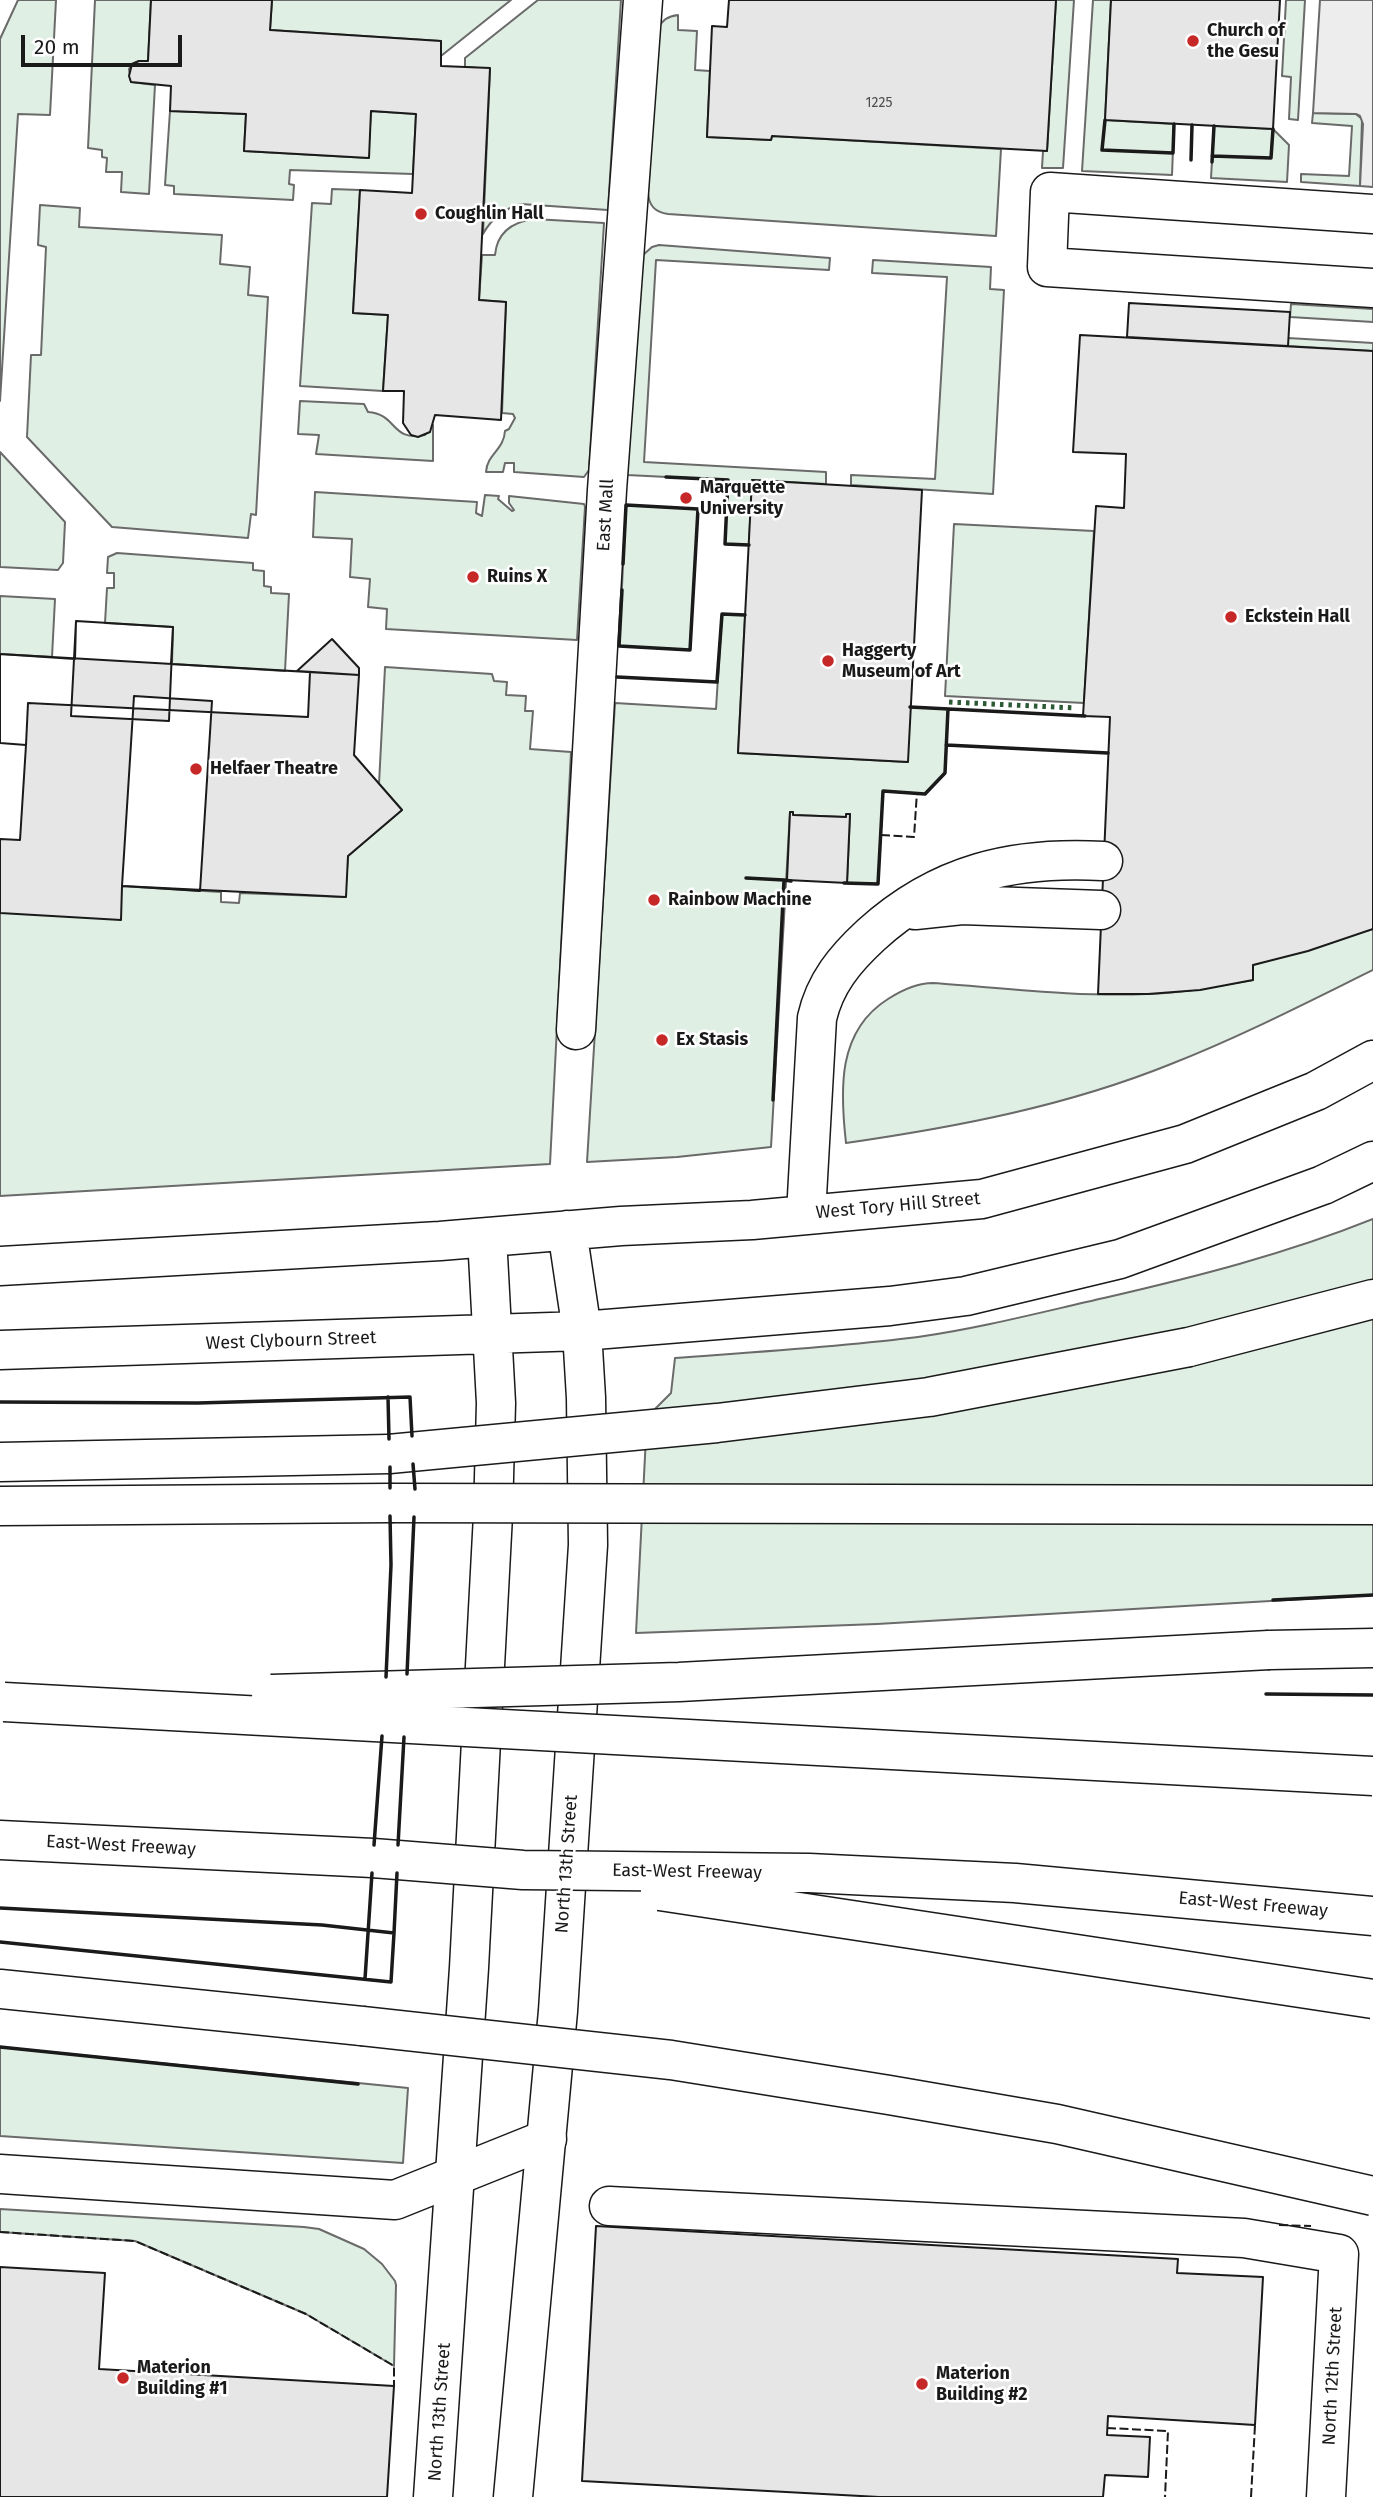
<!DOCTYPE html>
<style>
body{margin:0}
#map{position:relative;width:1373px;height:2497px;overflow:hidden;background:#fff;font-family:"Fira Sans",sans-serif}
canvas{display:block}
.scale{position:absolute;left:21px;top:35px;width:161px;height:32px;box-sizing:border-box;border:4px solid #1a1a1a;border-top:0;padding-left:9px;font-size:21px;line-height:24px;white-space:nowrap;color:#1a1a1a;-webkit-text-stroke:5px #fff;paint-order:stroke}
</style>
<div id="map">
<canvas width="1373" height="2497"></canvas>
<div class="scale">20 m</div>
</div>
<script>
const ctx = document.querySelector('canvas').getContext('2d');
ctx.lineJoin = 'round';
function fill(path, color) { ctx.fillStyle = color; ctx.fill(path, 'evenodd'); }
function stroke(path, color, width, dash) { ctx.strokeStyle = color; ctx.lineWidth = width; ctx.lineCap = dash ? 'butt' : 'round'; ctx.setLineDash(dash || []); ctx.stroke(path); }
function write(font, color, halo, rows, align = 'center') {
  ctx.font = font + ' "Fira Sans",sans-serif'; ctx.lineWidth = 5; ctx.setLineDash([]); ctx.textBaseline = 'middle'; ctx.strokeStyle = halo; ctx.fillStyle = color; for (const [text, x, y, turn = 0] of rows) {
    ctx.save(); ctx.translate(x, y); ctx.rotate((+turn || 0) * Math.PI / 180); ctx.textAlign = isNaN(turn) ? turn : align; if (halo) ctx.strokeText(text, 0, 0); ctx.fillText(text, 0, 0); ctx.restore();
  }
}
const green = new Path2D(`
 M 18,0 L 56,0 L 50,115 L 18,114 L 0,401 L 0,39 Z
 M 95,0 L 151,0 L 148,61 L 139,61 L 132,64 L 129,69 L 131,82 L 155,85 L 149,194 L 121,192 L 122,172 L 106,172 L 107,158 L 102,157 L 102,150 L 88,148 Z
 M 272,0 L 511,0 L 441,56 L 441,41 L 270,30 Z
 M 538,0 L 621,0 L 608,210 L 521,204 C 505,208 491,219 483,234 L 490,69 L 465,67 L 465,58 Z
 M 1056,0 L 1074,0 L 1063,168 L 1042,168 L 1043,151 L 1047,151 Z
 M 1093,0 L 1111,0 L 1105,120 L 1174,124 L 1172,175 L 1082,171 Z
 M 1286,0 L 1305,0 L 1298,120 L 1289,119 L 1291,77 L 1282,76 Z
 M 678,15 L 678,30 L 697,31 L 695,70 L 710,71 L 707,137 L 771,140 L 772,136 L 1001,149 L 996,236 L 668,214 C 655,212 649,206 648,193 L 659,28 C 662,19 669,16 678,15 Z
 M 170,111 L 246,114 L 244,151 L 368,158 L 371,111 L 416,114 L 413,174 L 290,170 L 289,184 L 294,185 L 293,200 L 174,194 L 174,186 L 165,185 Z
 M 1313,113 L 1356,114 L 1362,119 L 1360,186 L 1301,182 L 1301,174 L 1349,176 L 1352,126 L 1312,123 Z
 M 1214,126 L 1273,129 L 1289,145 L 1287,182 L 1211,178 Z
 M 332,189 L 360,190 L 353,313 L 388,315 L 383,391 L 300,386 L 312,203 L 331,204 Z
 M 40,205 L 80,208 L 79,227 L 222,235 L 220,264 L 250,267 L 248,295 L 268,297 L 256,515 L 251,514 L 248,538 L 112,527 L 27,437 L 31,355 L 41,355 L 46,247 L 38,245 Z
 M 534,219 L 604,223 L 589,470 L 584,477 L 514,472 L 514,463 L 505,463 L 503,472 L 486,472 C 487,454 504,450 505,431 L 509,429 L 515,418 L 513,414 L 502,413 L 506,302 L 479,300 L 482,255 L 495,255 C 497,233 512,222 534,219 Z
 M 659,245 L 830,258 L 829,270 L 656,260 L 644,462 L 826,472 L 826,484 L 752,480 L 749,545 L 725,544 L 728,480 L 627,475 L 643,255 L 652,247 Z
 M 873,260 L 991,267 L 990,289 L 1004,290 L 993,494 L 851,485 L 851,475 L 935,479 L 947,277 L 872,273 Z
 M 1291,304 L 1373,309 L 1373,322 L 1290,317 Z
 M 1288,338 L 1373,343 L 1373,351 L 1288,346 Z
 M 300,401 L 364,404 L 368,412 C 398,414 390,442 425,435 L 433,425 L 433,461 L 316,454 L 319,435 L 298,434 Z
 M 0,452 L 65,522 L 63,563 L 58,570 L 0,567 Z
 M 315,492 L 477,502 L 476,513 L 482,516 L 485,495 L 499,496 L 498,499 L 512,511 L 514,510 L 509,503 L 509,496 L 584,504 L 585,507 L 577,640 L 386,629 L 387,609 L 368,607 L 370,579 L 350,577 L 352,539 L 313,537 Z
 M 626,505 L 698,509 L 690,650 L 619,646 Z
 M 954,524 L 1094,531 L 1084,703 L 945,696 Z
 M 117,553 L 253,563 L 253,570 L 264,571 L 264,586 L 271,587 L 271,593 L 289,594 L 285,671 L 172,664 L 173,627 L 105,623 L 107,588 L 114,588 L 114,573 L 107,573 L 108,557 Z
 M 0,596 L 55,599 L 52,657 L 0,654 Z
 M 722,614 L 745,615 L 738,753 L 907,762 L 910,707 L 948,709 L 945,773 L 925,794 L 883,791 L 878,884 L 847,883 L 850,814 L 847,814 L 846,817 L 793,815 L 793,812 L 790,812 L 771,1147 L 677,1157 L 587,1162 L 615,703 L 716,709 Z
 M 385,667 L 492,674 L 494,681 L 507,682 L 506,695 L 526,696 L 525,711 L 533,711 L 530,749 L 571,752 L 550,1164 L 0,1196 L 0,913 L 122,886 L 221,892 L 221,902 L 239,903 L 240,893 L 345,897 L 348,856 L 402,810 L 379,784 Z
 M 1373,929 L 1373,970 C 1306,1003 1240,1037 1171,1064 C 1067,1106 957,1127 846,1143 C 840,1090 837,1031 888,999 C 902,990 916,983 933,983 C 1004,988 1076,997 1147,994 C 1183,993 1218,986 1253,980 L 1253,965 Z
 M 1373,1219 L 1373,1595 L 877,1624 L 636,1633 L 647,1417 L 671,1393 L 675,1358 C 756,1352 838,1347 918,1337 C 981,1328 1042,1312 1104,1298 C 1195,1277 1286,1254 1373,1219 Z
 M 0,2047 L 408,2088 L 403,2163 L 0,2136 Z
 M 0,2209 L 304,2227 L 319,2229 L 364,2249 L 382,2264 L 395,2281 L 396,2285 L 394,2366 L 306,2314 L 135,2241 L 0,2232 Z`);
fill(green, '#e0efe3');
stroke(green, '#6a6a6a', 2);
const parking = new Path2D(`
 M 1320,0 L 1373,0 L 1373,187 L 1360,186 L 1363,124 L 1360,116 L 1356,114 L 1313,113 Z`);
fill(parking, '#ededed');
stroke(parking, '#6a6a6a', 2);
const building = new Path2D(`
 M 151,0 L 272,0 L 270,30 L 441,41 L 441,66 L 490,68 L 479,300 L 506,302 L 501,420 L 435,415 L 430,432 L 418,437 L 411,435 L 403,423 L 404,391 L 383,391 L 388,315 L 353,313 L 360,190 L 412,193 L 416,114 L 371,111 L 369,158 L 244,151 L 246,114 L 170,111 L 171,86 L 131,82 L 129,76 L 132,64 L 139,61 L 148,61 Z
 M 729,0 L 1056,0 L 1047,151 L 772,136 L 771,140 L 707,137 L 712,26 L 727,27 Z
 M 1111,0 L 1280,0 L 1273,129 L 1105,120 Z
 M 1129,303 L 1290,312 L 1288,346 L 1127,337 Z
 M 1080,335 L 1373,351 L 1373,929 L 1308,951 L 1253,965 L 1253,980 L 1200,990 L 1148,994 L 1098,994 L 1110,717 L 1083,716 L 1096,506 L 1124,508 L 1126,454 L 1073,452 Z
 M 752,480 L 922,490 L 908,762 L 738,753 Z
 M 76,621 L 173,627 L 171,664 L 359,675 L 354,755 L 402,810 L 348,856 L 346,897 L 122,886 L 121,920 L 0,913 L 0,839 L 20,840 L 26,745 L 0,743 L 0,654 L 75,659 Z
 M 76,621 L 173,627 L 169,721 L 71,716 Z
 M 332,639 L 359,668 L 359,675 L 297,671 Z
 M 0,654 L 310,672 L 308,717 L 28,703 L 26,745 L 0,743 Z
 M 134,696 L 212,701 L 200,891 L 122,886 Z
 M 790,812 L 793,812 L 793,815 L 846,817 L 846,814 L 850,814 L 847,883 L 787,880 Z
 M 596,2226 L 1178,2259 L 1177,2273 L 1263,2277 L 1255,2425 L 1108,2416 L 1107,2435 L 1150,2437 L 1148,2477 L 1105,2475 L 1103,2497 L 879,2497 L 582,2481 Z
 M 0,2267 L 105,2273 L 99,2369 L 394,2386 L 387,2497 L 0,2497 Z`);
fill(building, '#e6e6e6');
stroke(building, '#1a1a1a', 2);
const minor = new Path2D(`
 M 1373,214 L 1050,192 L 1047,267 L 1373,288
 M 915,910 L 962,905 L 1101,910
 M 576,1030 L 607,490 L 643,0
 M 806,1214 L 817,1018 C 825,983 845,959 871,935 C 939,873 1014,856 1103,861
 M 0,1266 L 440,1241 L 621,1226 L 752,1220 L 982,1199 L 1185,1144 L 1316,1091 L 1373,1060
 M 0,1350 L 582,1331 L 890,1306 L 966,1296 L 1120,1259 L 1323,1185 L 1373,1161
 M 609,2206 L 1244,2238 L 1339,2254 L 1326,2497
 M 433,2497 L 469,1968 L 493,1515 L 496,1403 L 487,1237
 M 513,2497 L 558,2011 L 588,1545 L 586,1398 L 582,1331 L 567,1230`);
const highway = new Path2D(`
 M 1189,1347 L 1373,1299
 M 0,1462 L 389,1454
 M 0,1506 L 390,1503
 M 1269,1650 L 1373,1648
 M 0,1840 L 373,1858
 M 0,1989 L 362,2026
 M 0,2174 L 395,2200 L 547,2139`);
stroke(minor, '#1a1a1a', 41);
stroke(highway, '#1a1a1a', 41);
stroke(minor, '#fff', 38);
stroke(highway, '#fff', 38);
const highwayBridge = new Path2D(`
 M 389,1454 L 717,1423 L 929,1397 L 1189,1347
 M 390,1503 L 1373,1505
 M 271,1694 L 679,1682 L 1269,1650
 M 4,1702 L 1373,1776
 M 373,1858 L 523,1870 L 809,1873 L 1015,1883 L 1373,1916
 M 660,1891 L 1373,1999
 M 362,2026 L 671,2060 L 889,2095 L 1057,2124 L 1373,2196`);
stroke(highwayBridge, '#1a1a1a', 41, []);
stroke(highwayBridge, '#fff', 38);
stroke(new Path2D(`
 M 949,702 L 1076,708`), '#2b5a34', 5, [3.5, 5]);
stroke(new Path2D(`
 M 881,835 L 914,837 L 917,792
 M 1279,2225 L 1311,2226
 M 0,2232 L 135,2241 L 306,2314 L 394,2366 L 394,2386
 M 1107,2428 L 1168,2431 L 1165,2497
 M 1251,2497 L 1255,2425`), '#1a1a1a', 2, [9, 3.5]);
stroke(new Path2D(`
 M 1105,120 L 1102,150 L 1173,153 L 1174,124
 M 1212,156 L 1271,158 L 1273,129
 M 1191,160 L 1192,125
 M 1212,162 L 1214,126
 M 666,477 L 728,480 L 725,544 L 749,545
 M 622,590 L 619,646 L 690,650 L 698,509 L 626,505 L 623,564
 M 617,677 L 717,682 L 722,614 L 745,615
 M 910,707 L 1085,716
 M 946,745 L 1108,753
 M 746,878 L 784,880
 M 844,883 L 878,884 L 883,791 L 925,794 L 945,773 L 948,709
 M 773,1100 L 784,880 L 791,881
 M 388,1397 L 389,1439
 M 0,1402 L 198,1403 L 410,1397 L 412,1436
 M 413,1464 L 415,1489
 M 390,1467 L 390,1488
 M 1273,1600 L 1373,1595
 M 407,1674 L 414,1517
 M 386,1677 L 391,1565 L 390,1516
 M 1266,1694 L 1373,1695
 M 374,1845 L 382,1736
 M 398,1845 L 404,1737
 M 0,1908 L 322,1925 L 394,1933 L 391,1982 L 0,1942
 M 394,1933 L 397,1873
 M 365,1979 L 372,1873
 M 0,2047 L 358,2084`), '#1a1a1a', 3.5);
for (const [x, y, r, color] of [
 [1193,41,7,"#c62828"],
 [421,214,7,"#c62828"],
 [686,498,7,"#c62828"],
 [473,577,7,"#c62828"],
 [1231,617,7,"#c62828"],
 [828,661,7,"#c62828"],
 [196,769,7,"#c62828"],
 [654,900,7,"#c62828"],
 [662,1040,7,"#c62828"],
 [123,2378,7,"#c62828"],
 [922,2384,7,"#c62828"]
]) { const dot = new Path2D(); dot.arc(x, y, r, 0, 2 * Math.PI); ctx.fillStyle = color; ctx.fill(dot); stroke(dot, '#fff', 2.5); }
write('14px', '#4d4d4d', null, [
 ["1225",879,103]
]);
write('bold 18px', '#1a1a1a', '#fff', [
 ["Church of",1207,31],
 ["the Gesu",1207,52],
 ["Coughlin Hall",435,214],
 ["Marquette",700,488],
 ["University",700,509],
 ["Ruins X",487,577],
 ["Eckstein Hall",1245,617],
 ["Haggerty",842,651],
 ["Museum of Art",842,672],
 ["Helfaer Theatre",210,769],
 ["Rainbow Machine",668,900],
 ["Ex Stasis",676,1040],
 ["Materion",137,2368],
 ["Building #1",137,2389],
 ["Materion",936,2374],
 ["Building #2",936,2395]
], 'left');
write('18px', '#1a1a1a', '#fff', [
 ["East Mall",606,515,-87],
 ["West Tory Hill Street",898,1206,-5],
 ["West Clybourn Street",291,1341,-2],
 ["East-West Freeway",121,1846,3],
 ["North 13th Street",567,1864,-86],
 ["East-West Freeway",687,1872,1],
 ["East-West Freeway",1253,1905,5],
 ["North 12th Street",1333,2376,-87],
 ["North 13th Street",440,2412,-86]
]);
</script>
